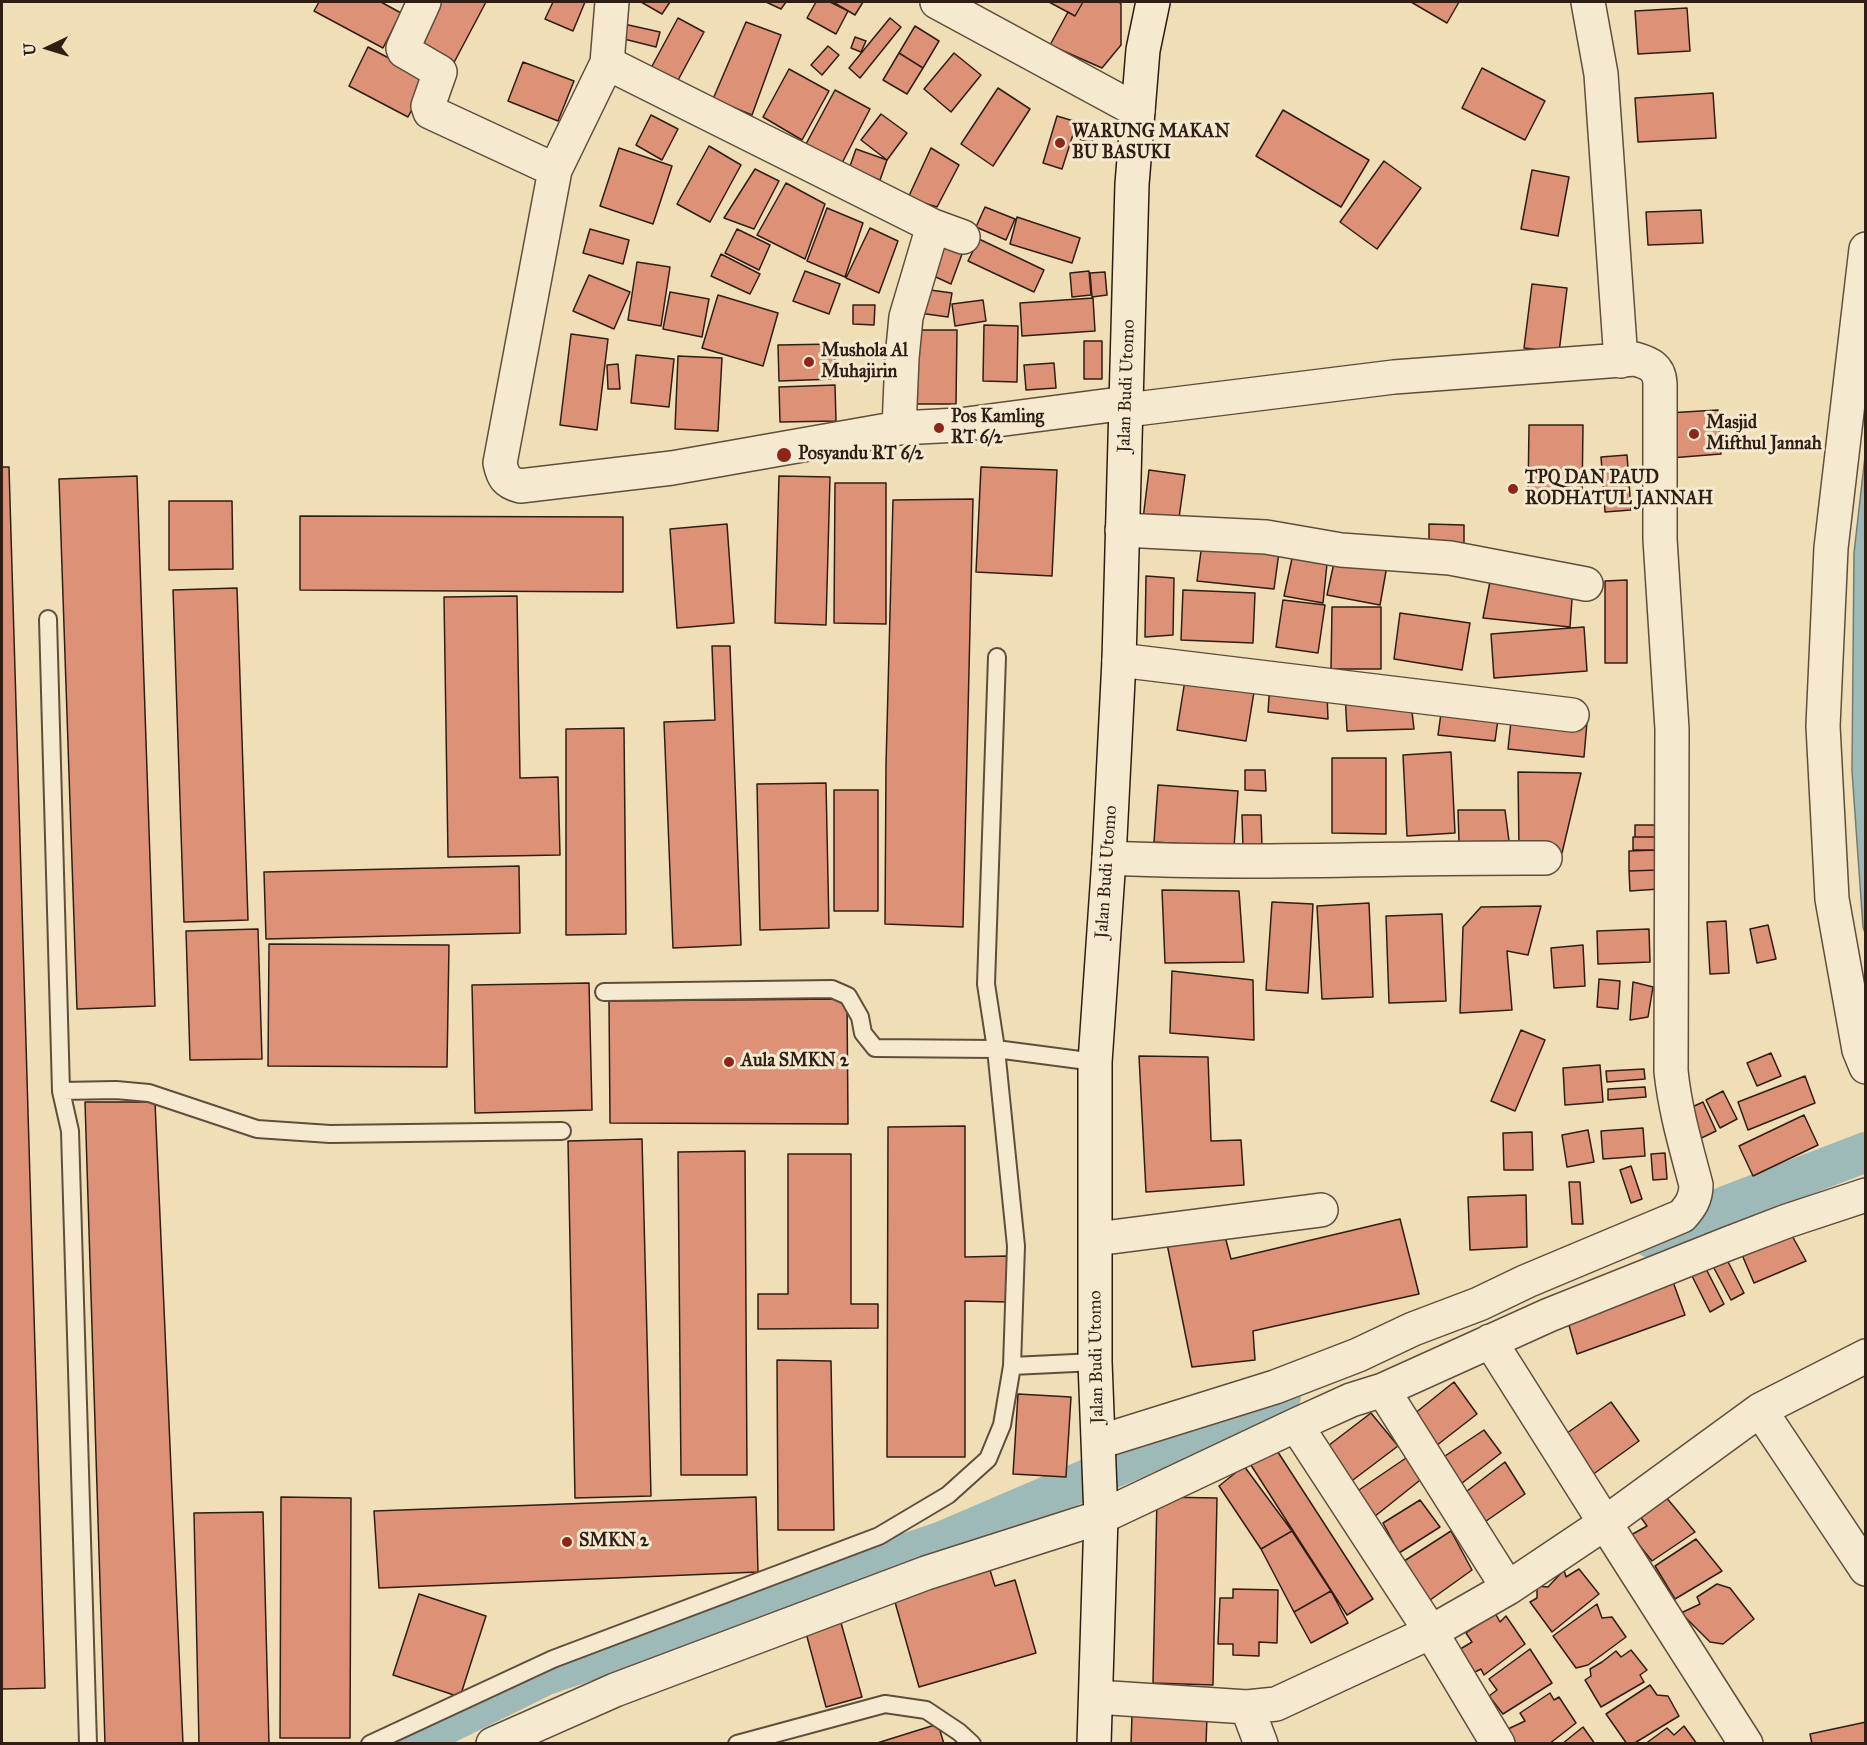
<!DOCTYPE html>
<style>
body{margin:0}
#map{position:relative;width:1867px;height:1745px;overflow:hidden;background:#f0deb7;font-family:"IM FELL Great Primer",serif}
canvas{display:block}
.frame{position:absolute;inset:0;border:3px solid #301e14;pointer-events:none}
.north{position:absolute;left:18px;top:18px;width:60px;height:60px;-webkit-text-stroke:4px #f5ead0;paint-order:stroke;rotate:266deg;font-size:16px;font-weight:700;line-height:24px;text-align:center;color:#301e14}
.north::after{content:'';display:block;margin:auto;width:21px;height:27px;background:#301e14;clip-path:polygon(50% 0,100% 100%,50% 72%,0 100%)}
</style>
<div id="map">
<canvas width="1867" height="1745"></canvas>
<div class="frame"></div>
<div class="north">U</div>
</div>
<script>
const ctx = document.querySelector('canvas').getContext('2d');
ctx.lineJoin = 'round';
function fill(path, color) { ctx.fillStyle = color; ctx.fill(path, 'evenodd'); }
function stroke(path, color, width, dash) { ctx.strokeStyle = color; ctx.lineWidth = width; ctx.lineCap = dash ? 'butt' : 'round'; ctx.setLineDash(dash || []); ctx.stroke(path); }
function write(font, color, halo, rows, align = 'center') {
  ctx.font = font + ' "IM FELL Great Primer",serif'; ctx.lineWidth = 6; ctx.setLineDash([]); ctx.textBaseline = 'middle'; ctx.strokeStyle = halo; ctx.fillStyle = color; for (const [text, x, y, turn = 0] of rows) {
    ctx.save(); ctx.translate(x, y); ctx.rotate((+turn || 0) * Math.PI / 180); ctx.textAlign = isNaN(turn) ? turn : align; if (halo) ctx.strokeText(text, 0, 0); ctx.fillText(text, 0, 0); ctx.restore();
  }
}
const water = new Path2D(`
 M 1865,456 L 1865,933 L 1863,927 L 1852,771 L 1854,553 Z`);
fill(water, '#9ebab8');
stroke(water, '#727c76', 1.5);
stroke(new Path2D(`
 M 1651,1238 L 1723,1207 L 1866,1152
 M 406,1744 L 546,1675 L 943,1541 L 1281,1396`), '#9ebab8', 40);
const building = new Path2D(`
 M 319,2 L 381,2 L 401,13 L 383,48 L 314,11 Z
 M 435,2 L 486,2 L 450,70 L 410,49 Z
 M 553,2 L 585,2 L 573,31 L 545,19 Z
 M 641,2 L 670,2 L 662,14 Z
 M 766,2 L 786,2 L 781,9 Z
 M 816,2 L 830,2 L 848,11 L 836,34 L 807,18 Z
 M 833,2 L 863,2 L 855,15 Z
 M 1049,2 L 1083,2 L 1075,16 Z
 M 1083,2 L 1119,2 L 1121,4 L 1121,45 L 1102,68 L 1050,45 L 1068,12 L 1075,16 Z
 M 1411,2 L 1459,2 L 1447,23 Z
 M 1687,8 L 1690,51 L 1638,54 L 1635,11 Z
 M 678,18 L 704,32 L 677,82 L 651,68 Z
 M 890,18 L 901,27 L 860,78 L 849,68 Z
 M 746,22 L 781,35 L 752,115 L 713,99 Z
 M 624,24 L 660,32 L 656,47 L 620,38 Z
 M 915,26 L 939,41 L 923,68 L 899,53 Z
 M 855,37 L 866,41 L 861,52 L 851,48 Z
 M 828,46 L 839,55 L 822,75 L 811,65 Z
 M 368,47 L 428,79 L 408,117 L 349,86 Z
 M 899,53 L 923,68 L 907,94 L 883,80 Z
 M 954,53 L 981,75 L 951,112 L 924,89 Z
 M 523,62 L 574,81 L 558,121 L 508,101 Z
 M 1482,68 L 1545,101 L 1525,140 L 1462,108 Z
 M 789,69 L 829,91 L 802,140 L 763,117 Z
 M 998,88 L 1030,109 L 993,166 L 961,144 Z
 M 835,90 L 870,109 L 842,163 L 806,144 Z
 M 1713,93 L 1716,138 L 1638,142 L 1635,98 Z
 M 1283,110 L 1369,160 L 1341,207 L 1256,156 Z
 M 881,114 L 907,133 L 887,160 L 861,140 Z
 M 651,115 L 678,129 L 662,160 L 636,145 Z
 M 1057,116 L 1077,122 L 1062,169 L 1043,163 Z
 M 1086,121 L 1098,126 L 1091,144 L 1078,138 Z
 M 709,146 L 741,165 L 710,222 L 677,204 Z
 M 619,148 L 672,166 L 653,224 L 600,206 Z
 M 931,148 L 959,165 L 937,207 L 908,198 Z
 M 856,149 L 887,160 L 880,180 L 849,169 Z
 M 1384,161 L 1421,188 L 1377,249 L 1340,222 Z
 M 755,169 L 779,181 L 754,229 L 724,218 Z
 M 1532,170 L 1569,177 L 1558,236 L 1521,229 Z
 M 786,183 L 825,204 L 805,259 L 757,235 Z
 M 985,207 L 1015,219 L 1006,240 L 976,227 Z
 M 827,208 L 863,223 L 845,277 L 807,261 Z
 M 1701,210 L 1703,243 L 1648,245 L 1646,212 Z
 M 1017,217 L 1080,238 L 1072,263 L 1010,244 Z
 M 870,228 L 898,241 L 879,293 L 846,278 Z
 M 590,229 L 629,240 L 623,264 L 583,253 Z
 M 737,229 L 770,245 L 759,270 L 725,253 Z
 M 939,235 L 965,246 L 951,284 L 925,272 Z
 M 979,239 L 1044,270 L 1034,292 L 968,261 Z
 M 721,254 L 760,274 L 750,294 L 711,276 Z
 M 637,262 L 670,267 L 661,326 L 628,320 Z
 M 805,271 L 840,284 L 829,314 L 793,301 Z
 M 1089,271 L 1091,295 L 1072,297 L 1070,273 Z
 M 1105,272 L 1107,295 L 1092,297 L 1090,273 Z
 M 589,275 L 630,292 L 614,329 L 573,311 Z
 M 1532,284 L 1567,288 L 1559,352 L 1524,348 Z
 M 923,289 L 952,293 L 948,317 L 919,313 Z
 M 670,292 L 709,299 L 702,337 L 663,329 Z
 M 718,295 L 778,313 L 763,366 L 702,348 Z
 M 1093,298 L 1095,331 L 1022,336 L 1020,303 Z
 M 983,300 L 986,321 L 955,326 L 952,304 Z
 M 853,305 L 875,305 L 874,325 L 853,324 Z
 M 984,325 L 1018,326 L 1017,382 L 983,381 Z
 M 916,330 L 957,330 L 956,404 L 915,404 Z
 M 571,334 L 608,339 L 597,430 L 560,425 Z
 M 1084,341 L 1102,341 L 1102,379 L 1084,379 Z
 M 835,344 L 835,379 L 779,381 L 778,345 Z
 M 636,355 L 674,359 L 669,407 L 631,403 Z
 M 678,356 L 722,358 L 718,431 L 675,429 Z
 M 1054,363 L 1056,388 L 1026,390 L 1024,365 Z
 M 618,364 L 620,389 L 608,389 L 607,365 Z
 M 835,385 L 836,421 L 780,422 L 779,387 Z
 M 1718,410 L 1721,454 L 1670,458 L 1667,413 Z
 M 1529,425 L 1583,425 L 1582,500 L 1528,499 Z
 M 1627,455 L 1631,510 L 1605,512 L 1601,457 Z
 M 2,467 L 9,467 L 45,1688 L 2,1689 Z
 M 981,467 L 1057,470 L 1052,576 L 976,572 Z
 M 1149,470 L 1185,475 L 1178,525 L 1143,519 Z
 M 137,476 L 155,1006 L 77,1009 L 59,479 Z
 M 779,476 L 830,477 L 826,625 L 775,623 Z
 M 835,483 L 886,483 L 886,624 L 834,623 Z
 M 973,499 L 963,927 L 885,924 L 886,765 L 893,500 Z
 M 169,501 L 232,501 L 233,569 L 169,570 Z
 M 300,516 L 623,517 L 623,592 L 300,590 Z
 M 727,524 L 734,623 L 677,628 L 670,529 Z
 M 1429,524 L 1464,525 L 1464,553 L 1429,552 Z
 M 1203,536 L 1280,545 L 1274,589 L 1197,581 Z
 M 1294,549 L 1328,554 L 1323,603 L 1284,596 Z
 M 1335,558 L 1388,560 L 1380,605 L 1327,595 Z
 M 1492,571 L 1573,585 L 1570,627 L 1483,618 Z
 M 1146,576 L 1174,578 L 1173,635 L 1145,637 Z
 M 1627,580 L 1627,663 L 1605,663 L 1605,581 Z
 M 237,588 L 248,920 L 184,922 L 173,590 Z
 M 1183,590 L 1255,593 L 1253,643 L 1181,640 Z
 M 517,596 L 520,778 L 558,777 L 560,855 L 448,857 L 444,597 Z
 M 1283,600 L 1325,605 L 1318,653 L 1276,647 Z
 M 1332,607 L 1381,607 L 1381,669 L 1331,669 Z
 M 1400,613 L 1470,623 L 1462,670 L 1394,659 Z
 M 1584,627 L 1587,671 L 1494,678 L 1491,634 Z
 M 712,646 L 730,646 L 741,945 L 673,948 L 664,722 L 715,720 Z
 M 1186,674 L 1256,680 L 1246,741 L 1177,730 Z
 M 1270,683 L 1327,694 L 1328,719 L 1268,712 Z
 M 1345,693 L 1411,703 L 1414,729 L 1347,731 Z
 M 1442,706 L 1499,712 L 1495,741 L 1438,735 Z
 M 1512,712 L 1587,722 L 1584,757 L 1508,749 Z
 M 624,728 L 626,934 L 566,935 L 566,729 Z
 M 1451,752 L 1455,833 L 1407,836 L 1403,755 Z
 M 1332,758 L 1386,758 L 1386,834 L 1332,833 Z
 M 1245,770 L 1265,770 L 1266,791 L 1245,790 Z
 M 1518,772 L 1581,773 L 1562,853 L 1519,850 Z
 M 826,783 L 829,928 L 760,930 L 757,784 Z
 M 1158,785 L 1238,791 L 1234,847 L 1154,842 Z
 M 834,790 L 878,790 L 878,911 L 834,911 Z
 M 1458,810 L 1505,810 L 1509,841 L 1459,842 Z
 M 1242,815 L 1261,815 L 1262,847 L 1243,848 Z
 M 1635,825 L 1657,825 L 1657,837 L 1635,837 Z
 M 1633,837 L 1657,837 L 1657,850 L 1633,850 Z
 M 1657,850 L 1658,870 L 1629,871 L 1629,851 Z
 M 519,866 L 520,933 L 266,939 L 264,872 Z
 M 1658,870 L 1659,889 L 1630,891 L 1629,871 Z
 M 1162,890 L 1239,891 L 1244,962 L 1165,963 Z
 M 1272,902 L 1313,904 L 1308,993 L 1266,990 Z
 M 1369,903 L 1373,997 L 1322,999 L 1317,906 Z
 M 1541,906 L 1528,955 L 1507,951 L 1512,1010 L 1460,1013 L 1463,927 L 1481,907 Z
 M 1442,914 L 1446,1001 L 1389,1003 L 1386,916 Z
 M 1726,921 L 1729,973 L 1710,974 L 1707,922 Z
 M 1768,925 L 1776,959 L 1757,963 L 1750,929 Z
 M 258,929 L 262,1059 L 190,1060 L 186,931 Z
 M 1649,929 L 1650,962 L 1598,964 L 1597,931 Z
 M 269,944 L 449,945 L 447,1067 L 268,1066 Z
 M 1583,945 L 1585,986 L 1554,988 L 1551,948 Z
 M 1172,971 L 1253,980 L 1254,1040 L 1170,1033 Z
 M 1599,979 L 1620,981 L 1618,1009 L 1597,1007 Z
 M 1633,982 L 1653,987 L 1648,1017 L 1630,1020 Z
 M 589,983 L 592,1110 L 475,1113 L 472,985 Z
 M 843,999 L 847,1000 L 848,1124 L 610,1123 L 609,1001 Z
 M 1521,1030 L 1545,1040 L 1515,1111 L 1491,1101 Z
 M 1771,1053 L 1781,1076 L 1757,1086 L 1747,1063 Z
 M 1139,1056 L 1208,1057 L 1211,1141 L 1241,1140 L 1244,1185 L 1146,1192 Z
 M 1600,1065 L 1603,1102 L 1565,1105 L 1563,1068 Z
 M 1644,1069 L 1645,1079 L 1607,1082 L 1606,1071 Z
 M 1805,1076 L 1815,1103 L 1748,1130 L 1738,1102 Z
 M 1645,1087 L 1646,1097 L 1608,1100 L 1608,1089 Z
 M 1723,1091 L 1737,1119 L 1720,1128 L 1706,1100 Z
 M 85,1102 L 155,1102 L 183,1744 L 105,1744 Z
 M 1703,1102 L 1716,1131 L 1691,1143 L 1677,1114 Z
 M 1804,1115 L 1818,1145 L 1753,1176 L 1739,1146 Z
 M 965,1126 L 965,1257 L 1007,1256 L 1007,1302 L 965,1301 L 965,1457 L 887,1457 L 888,1127 Z
 M 1643,1128 L 1645,1156 L 1603,1159 L 1601,1131 Z
 M 1588,1130 L 1594,1162 L 1567,1167 L 1562,1135 Z
 M 1532,1132 L 1533,1170 L 1504,1170 L 1503,1133 Z
 M 642,1139 L 651,1496 L 575,1498 L 568,1141 Z
 M 745,1151 L 747,1475 L 681,1475 L 678,1152 Z
 M 1665,1153 L 1667,1179 L 1653,1180 L 1651,1154 Z
 M 788,1154 L 851,1154 L 851,1304 L 878,1304 L 878,1328 L 758,1329 L 758,1294 L 788,1294 Z
 M 1631,1166 L 1642,1199 L 1631,1203 L 1620,1170 Z
 M 1569,1182 L 1580,1182 L 1583,1224 L 1572,1224 Z
 M 1526,1195 L 1527,1247 L 1470,1250 L 1468,1197 Z
 M 1400,1219 L 1419,1294 L 1253,1331 L 1255,1360 L 1192,1367 L 1166,1239 L 1222,1225 L 1231,1259 Z
 M 1785,1223 L 1806,1261 L 1754,1283 L 1737,1243 Z
 M 1722,1250 L 1744,1293 L 1731,1300 L 1708,1257 Z
 M 1702,1261 L 1724,1304 L 1710,1312 L 1688,1268 Z
 M 1668,1268 L 1685,1315 L 1577,1354 L 1565,1311 Z
 M 777,1360 L 831,1361 L 834,1530 L 778,1530 Z
 M 1454,1382 L 1477,1414 L 1432,1449 L 1409,1418 Z
 M 1018,1394 L 1071,1397 L 1066,1477 L 1013,1474 Z
 M 1611,1402 L 1639,1441 L 1588,1478 L 1560,1438 Z
 M 1371,1413 L 1398,1446 L 1345,1486 L 1320,1452 Z
 M 1484,1430 L 1501,1453 L 1453,1490 L 1433,1464 Z
 M 1274,1446 L 1373,1599 L 1347,1615 L 1249,1462 Z
 M 1406,1458 L 1424,1477 L 1374,1517 L 1353,1494 Z
 M 1505,1462 L 1525,1494 L 1479,1526 L 1458,1498 Z
 M 1244,1466 L 1292,1531 L 1261,1549 L 1219,1486 Z
 M 1665,1496 L 1695,1532 L 1652,1561 L 1631,1535 L 1647,1526 L 1637,1512 Z
 M 281,1497 L 351,1498 L 350,1738 L 280,1738 Z
 M 756,1497 L 758,1572 L 379,1588 L 374,1511 Z
 M 1157,1497 L 1217,1498 L 1213,1685 L 1153,1683 Z
 M 1420,1500 L 1440,1527 L 1399,1553 L 1383,1523 Z
 M 263,1512 L 269,1744 L 199,1744 L 194,1513 Z
 M 1292,1531 L 1331,1591 L 1294,1612 L 1261,1549 Z
 M 1451,1531 L 1472,1570 L 1419,1608 L 1398,1565 Z
 M 1696,1539 L 1722,1571 L 1675,1599 L 1655,1566 Z
 M 989,1567 L 995,1586 L 1015,1580 L 1036,1653 L 919,1687 L 893,1595 Z
 M 1579,1569 L 1599,1594 L 1552,1632 L 1530,1602 L 1537,1598 L 1537,1586 L 1548,1587 L 1564,1570 L 1566,1577 Z
 M 1717,1584 L 1730,1588 L 1754,1619 L 1723,1644 L 1710,1642 L 1681,1613 L 1700,1604 L 1697,1597 Z
 M 1233,1589 L 1278,1590 L 1277,1643 L 1259,1642 L 1259,1656 L 1233,1655 L 1233,1644 L 1218,1644 L 1220,1598 L 1233,1598 Z
 M 1331,1591 L 1348,1623 L 1311,1643 L 1294,1612 Z
 M 419,1594 L 486,1616 L 460,1697 L 393,1675 Z
 M 1597,1604 L 1602,1618 L 1612,1617 L 1626,1637 L 1588,1665 L 1576,1668 L 1553,1636 Z
 M 1495,1613 L 1500,1622 L 1506,1616 L 1525,1644 L 1484,1675 L 1481,1669 L 1471,1674 L 1457,1651 L 1472,1642 L 1466,1633 Z
 M 841,1623 L 862,1697 L 826,1707 L 806,1633 Z
 M 1530,1649 L 1552,1683 L 1503,1714 L 1489,1696 L 1497,1690 L 1489,1679 Z
 M 1631,1650 L 1647,1670 L 1640,1675 L 1644,1682 L 1601,1707 L 1585,1680 L 1591,1676 L 1590,1669 L 1602,1662 L 1616,1651 L 1621,1657 Z
 M 1650,1685 L 1657,1695 L 1668,1696 L 1679,1716 L 1633,1744 L 1627,1744 L 1606,1714 Z
 M 1550,1693 L 1554,1700 L 1559,1697 L 1576,1723 L 1549,1744 L 1516,1744 L 1508,1729 L 1525,1721 L 1520,1713 Z
 M 1132,1715 L 1207,1717 L 1206,1744 L 1131,1744 Z
 M 1866,1722 L 1866,1744 L 1812,1744 L 1810,1734 Z
 M 938,1724 L 944,1744 L 874,1744 Z
 M 1684,1726 L 1697,1744 L 1645,1744 L 1667,1728 L 1674,1735 Z
 M 1583,1727 L 1595,1744 L 1562,1744 Z`);
fill(building, '#dd9278');
stroke(building, '#301e14', 1.5);
const service = new Path2D(`
 M 48,619 L 61,1091 L 70,1131 L 88,1744
 M 604,992 L 832,989 L 848,996 L 860,1017 L 863,1033 L 875,1048 L 996,1049 L 1095,1062
 M 61,1091 L 116,1090 L 149,1093 L 257,1129 L 330,1134 L 562,1131
 M 1012,1366 L 1095,1362
 M 370,1744 L 553,1659 L 879,1536 L 948,1495 L 988,1459 L 1002,1425 L 1012,1366 L 1016,1246 L 996,1049 L 986,984 L 997,657
 M 737,1744 L 885,1704 L 926,1710 L 959,1732 L 972,1744`);
const minor = new Path2D(`
 M 424,2 L 403,48 L 404,51 L 440,72 L 428,106 L 430,112 L 555,170
 M 937,2 L 1138,111
 M 1588,2 L 1601,74 L 1621,361
 M 607,63 L 612,2
 M 933,226 L 963,237
 M 1866,249 L 1831,548 L 1823,726 L 1832,899 L 1859,1050 L 1866,1067
 M 899,428 L 902,358 L 906,317 L 933,226 L 607,63 L 555,170 L 500,463 C 503,477 506,482 520,486 L 672,468 L 899,428 L 959,425 L 1127,403
 M 1122,530 L 1266,537 L 1341,550 L 1450,558 L 1586,584
 M 1119,660 L 1572,715
 M 1109,858 C 1255,865 1400,857 1545,858
 M 1096,1239 L 1321,1210
 M 1383,1390 L 1508,1588
 M 1760,1410 L 1866,1356
 M 1296,1425 L 1431,1632 L 1498,1744
 M 1099,1442 L 1275,1387 L 1358,1355 L 1413,1329 L 1479,1304 L 1527,1281 L 1682,1216 C 1691,1206 1696,1198 1696,1185 C 1686,1147 1675,1110 1671,1071 L 1672,729 L 1660,539 L 1660,383 C 1659,367 1649,363 1635,359 L 1394,377 L 1127,410
 M 1096,1697 L 1247,1707 L 1276,1704 L 1431,1632 L 1508,1588 L 1605,1523 L 1490,1341
 M 1247,1707 L 1261,1744
 M 493,1744 L 615,1690 L 926,1573 L 1101,1517 L 1296,1425 L 1351,1400 L 1383,1390 L 1549,1315 L 1727,1244 L 1787,1221 L 1866,1195
 M 1746,1744 L 1605,1523 L 1760,1410 L 1866,1569`);
const secondary = new Path2D(`
 M 1094,1744 L 1101,1517 L 1095,1362 L 1095,1062 L 1109,858 L 1119,660 L 1132,184 L 1143,50 L 1153,2`);
stroke(service, '#604e3d', 20);
stroke(minor, '#604e3d', 36);
stroke(secondary, '#301e14', 36);
stroke(service, '#f5ead0', 16);
stroke(minor, '#f5ead0', 33);
stroke(secondary, '#f5ead0', 33);
for (const [x, y, r, color] of [
 [1060,143,6,"#8f2418"],
 [809,362,6,"#8f2418"],
 [939,428,6,"#8f2418"],
 [1694,434,6,"#8f2418"],
 [784,455,8,"#8f2418"],
 [1513,489,6,"#8f2418"],
 [729,1062,6,"#8f2418"],
 [567,1542,6,"#8f2418"]
]) { const dot = new Path2D(); dot.arc(x, y, r, 0, 2 * Math.PI); ctx.fillStyle = color; ctx.fill(dot); stroke(dot, '#f5ead0', 2); }
write('bold 18px', '#301e14', '#f5ead0', [
 ["WARUNG MAKAN",1072,133],
 ["BU BASUKI",1072,154],
 ["Mushola Al",821,352],
 ["Muhajirin",821,373],
 ["Pos Kamling",951,418],
 ["RT 6/2",951,439],
 ["Masjid",1706,424],
 ["Mifthul Jannah",1706,445],
 ["Posyandu RT 6/2",798,455],
 ["TPQ DAN PAUD",1525,479],
 ["RODHATUL JANNAH",1525,500],
 ["Aula SMKN 2",741,1062],
 ["SMKN 2",579,1542]
], 'left');
write('18px', '#301e14', '#f5ead0', [
 ["Jalan Budi Utomo",1127,386,-88],
 ["Jalan Budi Utomo",1107,872,-86],
 ["Jalan Budi Utomo",1097,1357,-91]
]);
</script>
